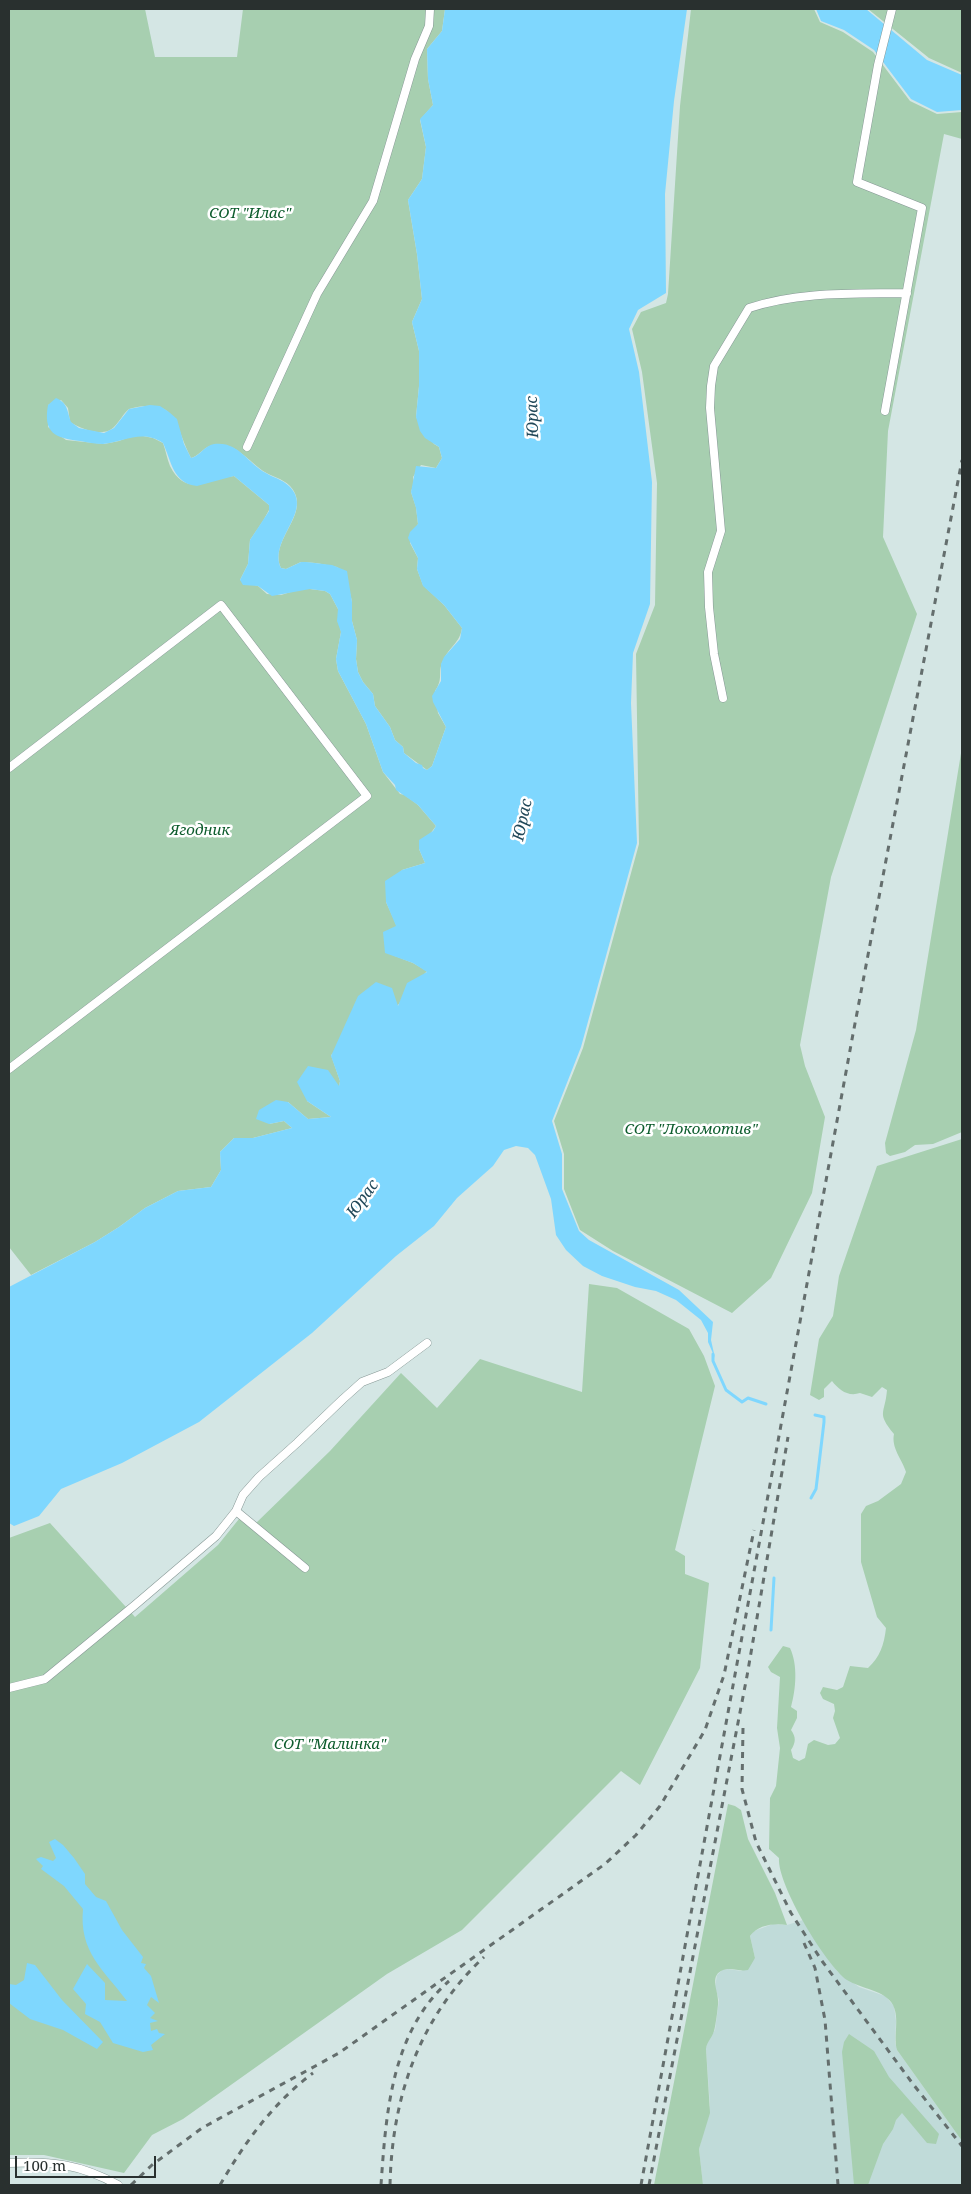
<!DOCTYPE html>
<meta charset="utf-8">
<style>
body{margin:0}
#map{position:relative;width:971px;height:2194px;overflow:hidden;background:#d4e6e4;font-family:"Noto Serif",serif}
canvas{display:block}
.frame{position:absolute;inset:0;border:10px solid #29302f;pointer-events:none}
.scale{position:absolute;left:15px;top:2156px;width:141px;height:22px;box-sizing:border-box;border:2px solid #29302f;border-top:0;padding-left:6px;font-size:15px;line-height:18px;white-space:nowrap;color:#29302f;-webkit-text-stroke:4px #fff;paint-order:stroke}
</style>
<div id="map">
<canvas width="971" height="2194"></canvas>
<div class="frame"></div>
<div class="scale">100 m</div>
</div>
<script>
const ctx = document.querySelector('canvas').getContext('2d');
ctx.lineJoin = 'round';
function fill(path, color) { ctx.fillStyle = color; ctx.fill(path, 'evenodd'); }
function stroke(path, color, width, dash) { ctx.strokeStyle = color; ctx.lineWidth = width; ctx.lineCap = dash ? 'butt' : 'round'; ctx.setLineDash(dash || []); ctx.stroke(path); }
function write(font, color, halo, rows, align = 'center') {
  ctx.font = font + ' "Noto Serif",serif'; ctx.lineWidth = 5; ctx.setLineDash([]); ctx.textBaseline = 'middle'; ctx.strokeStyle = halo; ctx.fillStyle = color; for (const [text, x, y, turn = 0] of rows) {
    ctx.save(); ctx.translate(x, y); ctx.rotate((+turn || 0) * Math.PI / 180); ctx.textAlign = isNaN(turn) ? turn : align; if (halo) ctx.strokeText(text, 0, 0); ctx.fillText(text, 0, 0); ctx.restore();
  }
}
fill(new Path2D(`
 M 803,1920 L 837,1971 L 859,1987 L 885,1996 L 894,2006 L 896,2021 L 895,2042 L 897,2050 L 962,2141 L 962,2185 L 703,2185 L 699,2149 L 710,2106 L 706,2049 L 707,2042 L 715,2030 L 719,2000 L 715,1987 L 717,1975 L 722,1970 L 728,1969 L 741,1971 L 755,1958 L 750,1936 L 754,1931 L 773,1924 L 787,1925 Z`), '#c0dbd9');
fill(new Path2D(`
 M 9,9 L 145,9 L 155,57 L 237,57 L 243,9 L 445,9 L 442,31 L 427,49 L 428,79 L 433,105 L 420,120 L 426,147 L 422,179 L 408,200 L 417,254 L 422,299 L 412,322 L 419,351 L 419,386 L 416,417 L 434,444 L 439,447 L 442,458 L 436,468 L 421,465 L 413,477 L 414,482 L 411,492 L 416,507 L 418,524 L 410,543 L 418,558 L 417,569 L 423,585 L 444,605 L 462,628 C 460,643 448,648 443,661 C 437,672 444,678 435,691 L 438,713 L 446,727 L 432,766 L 427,770 L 404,753 L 403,747 L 395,740 L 390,727 L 375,706 L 373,694 L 363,682 L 358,672 L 356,659 L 357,640 L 352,621 L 352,602 L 346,576 L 337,567 L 316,563 L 301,562 L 286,569 L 281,568 C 268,539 314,513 290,486 C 282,478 272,477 263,471 C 247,460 233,439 210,446 C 203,448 199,456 191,458 C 174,425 178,396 129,409 C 123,414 120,421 114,427 C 104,438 81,429 70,422 L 68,408 L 61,400 L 48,405 L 48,427 L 66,440 L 104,444 L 119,441 L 132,436 L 143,436 L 153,438 L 163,443 C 166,451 167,459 170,466 C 187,499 208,478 234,476 L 269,505 L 269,510 L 263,521 L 250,540 L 248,564 L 240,580 L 258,586 L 267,594 L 281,595 L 300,589 L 310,589 L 325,591 L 330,594 L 338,609 L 341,632 L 336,659 L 338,671 L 366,724 L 383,772 L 400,794 L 405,795 L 418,805 L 436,826 L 419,849 L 425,863 L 402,870 L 386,902 L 397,926 L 385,952 L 413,963 L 427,971 L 397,1006 L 331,1055 L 340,1081 L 339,1086 L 307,1101 L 331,1117 L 308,1119 L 288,1102 L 269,1124 L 284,1121 L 292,1128 L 253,1138 L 234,1138 L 220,1152 L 221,1170 L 211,1187 L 178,1191 L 145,1208 L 119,1227 L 95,1242 L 31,1275 L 9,1247 Z
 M 691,9 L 814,9 L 820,22 L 843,32 L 873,52 L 910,101 L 937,114 L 962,112 L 962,139 L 944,134 L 888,431 L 883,537 L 917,614 L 831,877 L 800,1045 L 805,1066 L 825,1117 L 812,1193 L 771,1278 L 732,1313 L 613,1251 L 580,1230 L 564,1189 L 564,1154 L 554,1121 L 583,1048 L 639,844 L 636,654 L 655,605 L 657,483 L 642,372 L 632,329 L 641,312 L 666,303 L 668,294 L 680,106 Z
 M 868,9 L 962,9 L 962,73 L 929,58 Z
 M 962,747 L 962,1132 L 933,1144 L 915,1145 L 905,1152 L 890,1156 L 886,1153 L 885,1143 L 916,1030 Z
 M 962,1139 L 962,2141 L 897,2050 C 893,2036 900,2019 893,2005 C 885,1990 861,1989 847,1980 C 826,1965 777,1885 779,1858 L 769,1849 L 770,1798 L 776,1786 L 780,1748 L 777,1728 L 780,1677 L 771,1672 L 768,1667 L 783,1646 L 790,1648 C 798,1665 796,1689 791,1707 L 797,1711 L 797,1718 L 791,1730 C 796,1737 796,1742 791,1750 L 793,1758 L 799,1761 L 805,1758 L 808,1744 L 814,1740 L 828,1745 L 835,1744 L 840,1738 L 833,1718 L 835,1711 L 834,1704 L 823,1699 L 820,1693 L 823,1687 L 837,1690 L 843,1687 L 850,1666 L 868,1668 C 880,1657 884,1645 886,1628 L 877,1617 L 861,1562 L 861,1514 L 866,1506 L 878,1501 L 901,1484 L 906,1472 C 902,1459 891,1448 894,1434 C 876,1412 885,1415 887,1390 L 882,1387 L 872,1397 L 860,1393 C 848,1397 839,1390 832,1381 L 824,1389 L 824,1397 L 819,1400 L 810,1395 L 819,1339 L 833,1316 L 839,1276 L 877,1166 Z
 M 589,1284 L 617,1288 L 689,1329 L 704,1356 L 715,1386 L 675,1550 L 685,1556 L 685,1574 L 709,1583 L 700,1668 L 640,1785 L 621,1771 L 462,1930 L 387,1974 L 183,2119 L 152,2135 L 124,2173 L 44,2155 L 9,2155 L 9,1538 L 50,1523 L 135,1617 L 218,1545 L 243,1514 L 255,1524 L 330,1451 L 401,1373 L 437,1408 L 480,1359 L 582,1392 Z
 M 728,1804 L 735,1806 L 741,1810 L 748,1839 L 775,1893 L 787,1925 C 774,1923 758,1925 750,1936 L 755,1958 L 748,1970 C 739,1972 730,1966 721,1971 C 710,1977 718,1991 718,2000 C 719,2002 715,2030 714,2031 C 712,2038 707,2041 706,2049 L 710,2113 L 699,2149 L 703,2185 L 654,2185 Z
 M 849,2034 L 874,2051 L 889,2077 L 939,2134 L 936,2144 L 927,2143 L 902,2113 L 896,2120 L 893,2129 L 883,2144 L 868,2185 L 854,2185 L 842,2052 L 844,2042 Z`), '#a7cfb0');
fill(new Path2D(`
 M 445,9 L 687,9 L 674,101 L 665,194 L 666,293 L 638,310 L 629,329 L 639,372 L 652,482 L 650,604 L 633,653 L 631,703 L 637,843 L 581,1047 L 552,1121 L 562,1154 L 562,1189 L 579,1231 L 589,1240 L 679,1290 L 713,1322 L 711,1340 L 715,1358 L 708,1342 L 708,1333 L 701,1320 L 676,1300 L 656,1291 L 635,1287 L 602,1276 L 583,1266 L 566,1250 L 556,1235 L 551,1199 L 535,1155 L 528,1148 L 516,1146 L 504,1150 L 493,1166 L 457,1198 L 434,1226 L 396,1256 L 312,1333 L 199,1422 L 122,1463 L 61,1489 L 39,1516 L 14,1526 L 9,1523 L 9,1287 L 95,1242 L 119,1227 L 145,1208 L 178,1191 L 211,1187 L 221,1170 L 220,1152 L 234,1138 L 253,1138 L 292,1128 L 284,1121 L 269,1124 L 256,1119 L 259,1110 L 276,1100 L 288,1102 L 308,1119 L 331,1117 L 307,1101 L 297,1082 L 308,1066 L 328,1070 L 339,1086 L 340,1081 L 331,1056 L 358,996 L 376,982 L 392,988 L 398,1006 L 407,983 L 427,972 L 413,963 L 385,953 L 383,932 L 396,926 L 386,902 L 385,881 L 402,870 L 425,863 L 419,849 L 419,840 L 433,831 L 436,826 L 418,805 L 396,790 L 395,785 L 383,772 L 366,724 L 338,671 L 336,659 L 341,632 L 337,621 L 338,609 L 330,594 L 325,591 L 310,589 L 272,596 L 258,586 L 243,585 L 240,580 L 248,564 L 250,540 L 269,511 L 269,505 L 234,476 L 197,486 C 173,484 171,460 163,443 C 142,429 124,442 103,444 C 95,444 87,442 80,441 C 55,438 43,433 48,405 L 56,398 C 68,403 67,411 71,422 L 79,428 L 104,433 L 114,428 L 129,409 L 150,405 L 160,406 L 169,412 L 177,419 L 184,444 L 191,458 C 200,456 204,446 214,444 C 239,441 247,463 266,473 C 274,478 282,479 289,486 C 315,511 268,539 281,568 L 286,569 L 301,562 L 306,562 L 332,565 L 347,571 L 352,602 L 352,621 L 357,640 L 356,659 L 358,672 L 363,682 L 373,694 L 375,706 L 390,727 L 395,740 L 403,747 L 404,753 L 416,763 L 422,765 L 423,768 L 427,770 L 432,766 L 446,727 L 433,702 L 432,696 L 441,681 L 441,664 L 444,657 L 460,639 L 462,628 L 444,605 L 423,586 L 417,569 L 418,558 L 408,538 L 410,532 L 418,524 L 416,508 L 411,492 L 416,466 L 436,468 L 442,458 L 439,447 L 425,438 L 420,431 L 416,417 L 419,386 L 419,351 L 412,322 L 422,299 L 417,254 L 408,200 L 422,179 L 426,147 L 420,119 L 433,105 L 428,79 L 427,49 L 442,31 Z
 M 816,9 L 866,9 L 927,60 L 962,75 L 962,110 L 937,112 L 911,99 L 874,50 L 844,30 L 821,21 Z
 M 55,1839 L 63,1845 L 74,1858 L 85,1874 L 85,1884 L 96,1897 L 106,1901 L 122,1930 L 143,1957 L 141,1963 L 146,1964 L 144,1968 L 151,1976 L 159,2003 L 151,1997 L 147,2005 L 155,2013 L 150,2018 L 158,2021 L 150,2023 L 151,2031 L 157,2029 L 159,2033 L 165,2034 L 151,2045 L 153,2050 L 143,2052 L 113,2043 L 100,2022 L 85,2014 L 86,2004 L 73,1989 L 87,1964 L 105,1983 L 105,2000 L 127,2001 C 103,1969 79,1952 83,1909 L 64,1886 L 41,1869 L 43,1866 L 36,1859 L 41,1857 L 53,1861 L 56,1858 L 49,1842 Z
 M 27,1963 L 35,1965 L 62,2000 L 103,2042 L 97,2049 L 63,2030 L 30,2019 L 9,2003 L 9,1984 L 16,1985 L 24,1980 Z`), '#7fd7fe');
stroke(new Path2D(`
 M 713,1354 L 713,1361 L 726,1390 L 742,1402 L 748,1398 L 766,1404
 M 811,1498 L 816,1489 L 824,1422 L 824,1417 L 815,1415
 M 771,1630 L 774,1578`), '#7fd7fe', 3);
const minor = new Path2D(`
 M 885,411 L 922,208 L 857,182 L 878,65 L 892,9
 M 247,447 L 317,294 L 373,201 L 415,59 L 429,26 L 430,9
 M 723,698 L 714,654 L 709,607 L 708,572 L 721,531 L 710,408 L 711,386 L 714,366 L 749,308 C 800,291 854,294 907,293
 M 9,768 L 221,605 L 367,796 L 9,1069
 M 236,1511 L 305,1568
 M 9,1688 L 45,1679 L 135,1605 L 216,1536 L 236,1511 L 243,1495 L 259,1477 L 297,1443 L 343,1399 L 362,1382 L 388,1372 L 427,1343
 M 9,2163 C 52,2161 80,2164 118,2185`);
stroke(minor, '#879896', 9);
stroke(minor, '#fff', 8);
stroke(new Path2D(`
 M 743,1728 L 742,1789 L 756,1842 L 791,1913 L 822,1961 L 913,2084 L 962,2146
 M 804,1943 L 815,1968 L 825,2020 L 838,2185
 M 131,2185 L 152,2165 L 202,2128 L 339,2053 L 605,1864 L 636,1835 L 660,1806 L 705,1730 L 724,1675 L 754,1530
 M 220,2185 C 245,2142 273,2103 313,2073
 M 381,2185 C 386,2114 391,2032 449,1981
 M 390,2185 C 392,2097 419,2018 484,1957
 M 641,2185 L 853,1034 L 962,460
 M 649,2185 L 747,1676 L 788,1437`), '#646e6d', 3, [6, 6]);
write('italic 15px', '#0d5c2d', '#fff', [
 ["СОТ \"Илас\"",250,214],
 ["Ягодник",200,831],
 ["СОТ \"Локомотив\"",691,1130],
 ["СОТ \"Малинка\"",330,1745]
]);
write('italic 16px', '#22495a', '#fff', [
 ["Юрас",533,417,-92],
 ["Юрас",523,820,-78],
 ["Юрас",363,1199,-54]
]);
</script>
